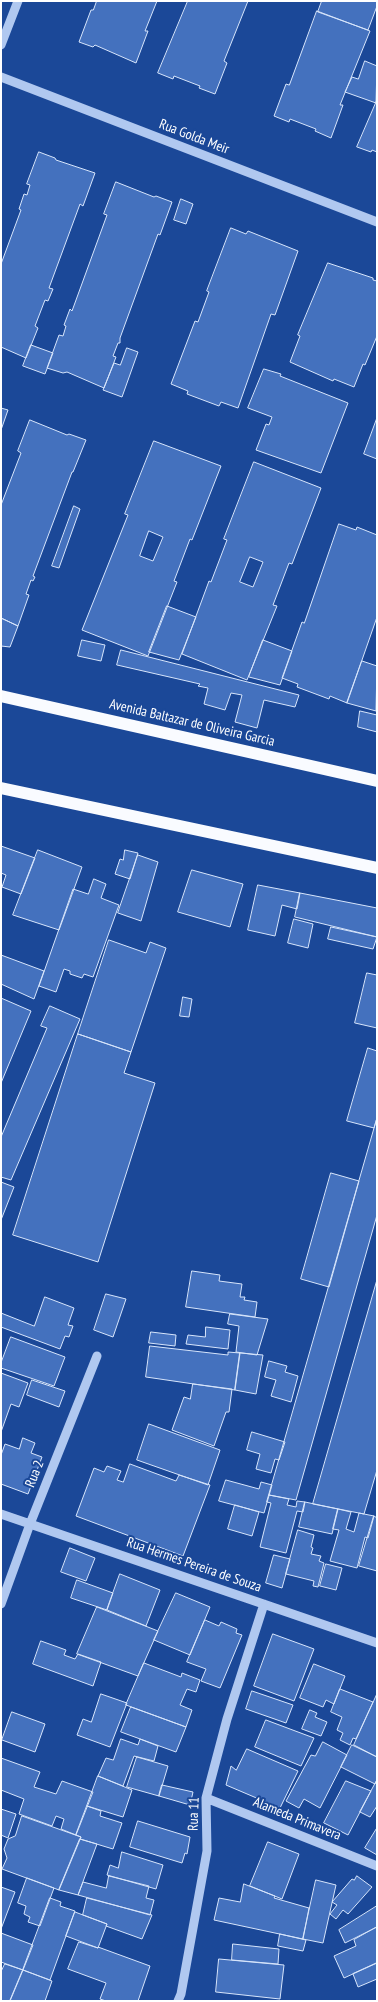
<!DOCTYPE html>
<style>
body{margin:0}
#map{position:relative;width:378px;height:2002px;overflow:hidden;background:#1b4898;font-family:"PT Sans Narrow",sans-serif}
canvas{display:block}
.frame{position:absolute;inset:0;border:2px solid #fff;pointer-events:none}
</style>
<div id="map">
<canvas width="378" height="2002"></canvas>
<div class="frame"></div>
</div>
<script>
const ctx = document.querySelector('canvas').getContext('2d');
ctx.lineJoin = 'round';
function fill(path, color) { ctx.fillStyle = color; ctx.fill(path, 'evenodd'); }
function stroke(path, color, width, dash) { ctx.strokeStyle = color; ctx.lineWidth = width; ctx.lineCap = dash ? 'butt' : 'round'; ctx.setLineDash(dash || []); ctx.stroke(path); }
function write(font, color, halo, rows, align = 'center') {
  ctx.font = font + ' "PT Sans Narrow",sans-serif'; ctx.lineWidth = 4; ctx.setLineDash([]); ctx.textBaseline = 'middle'; ctx.strokeStyle = halo; ctx.fillStyle = color; for (const [text, x, y, turn = 0] of rows) {
    ctx.save(); ctx.translate(x, y); ctx.rotate((+turn || 0) * Math.PI / 180); ctx.textAlign = isNaN(turn) ? turn : align; if (halo) ctx.strokeText(text, 0, 0); ctx.fillText(text, 0, 0); ctx.restore();
  }
}
const building = new Path2D(`
 M 97,1 L 157,1 L 145,31 L 148,31 L 136,63 L 95,45 L 93,47 L 79,42 L 91,10 L 93,10 Z
 M 188,1 L 248,1 L 224,61 L 227,63 L 215,94 L 199,88 L 200,86 L 174,76 L 173,79 L 158,73 Z
 M 322,1 L 377,1 L 377,6 L 368,30 L 318,12 Z
 M 317,11 L 370,31 L 340,105 L 343,105 L 331,138 L 315,131 L 316,129 L 290,119 L 289,122 L 274,116 L 286,84 L 289,85 Z
 M 365,61 L 377,66 L 376,103 L 345,92 L 352,77 L 358,79 Z
 M 377,100 L 377,152 L 372,150 L 371,152 L 357,147 Z
 M 39,152 L 55,158 L 56,160 L 95,173 L 83,206 L 80,204 L 49,288 L 53,289 L 48,301 L 45,300 L 35,326 L 38,328 L 26,358 L 1,347 L 1,264 L 21,210 L 19,209 L 24,194 L 27,195 L 30,185 L 27,184 Z
 M 116,182 L 154,197 L 156,196 L 172,202 L 160,235 L 158,234 L 120,338 L 120,343 L 118,343 L 113,356 L 116,357 L 104,388 L 67,372 L 63,373 L 47,368 L 59,335 L 63,336 L 66,326 L 64,325 L 70,309 L 72,311 L 107,215 L 104,214 Z
 M 181,199 L 193,204 L 186,224 L 174,220 Z
 M 231,228 L 246,234 L 248,231 L 298,251 L 275,315 L 271,314 L 238,408 L 221,402 L 219,406 L 187,394 L 188,391 L 171,384 L 195,321 L 198,322 L 209,292 L 207,291 Z
 M 328,263 L 373,278 L 373,280 L 377,281 L 377,336 L 365,365 L 363,364 L 354,387 L 334,379 L 333,381 L 290,362 L 300,336 L 298,335 Z
 M 31,345 L 53,353 L 45,374 L 23,366 Z
 M 127,348 L 138,352 L 122,397 L 103,390 L 114,363 L 120,365 Z
 M 264,369 L 281,374 L 280,376 L 348,403 L 321,473 L 256,450 L 266,424 L 269,425 L 272,417 L 248,408 Z
 M 1,408 L 8,410 L 1,430 Z
 M 377,418 L 377,459 L 364,454 Z
 M 30,420 L 67,435 L 69,434 L 86,440 L 73,472 L 72,472 L 33,576 L 35,577 L 33,581 L 31,580 L 26,594 L 29,595 L 18,626 L 1,618 L 1,505 L 21,453 L 18,451 Z
 M 154,441 L 221,466 L 192,540 L 190,539 L 174,581 L 177,582 L 148,656 L 82,630 L 128,515 L 125,514 ZM 149,531 L 163,537 L 153,561 L 140,556 Z
 M 254,462 L 321,488 L 292,564 L 289,563 L 273,605 L 277,606 L 247,680 L 182,654 L 209,581 L 211,582 L 227,540 L 224,539 ZM 250,557 L 263,562 L 253,587 L 240,582 Z
 M 74,506 L 80,509 L 59,568 L 52,566 Z
 M 339,524 L 356,530 L 357,527 L 377,535 L 377,617 L 347,703 L 330,696 L 329,699 L 297,687 L 298,684 L 282,678 L 302,622 L 304,623 Z
 M 167,606 L 196,617 L 179,660 L 149,652 Z
 M 1,618 L 18,626 L 10,647 L 1,646 Z
 M 82,640 L 105,645 L 101,661 L 78,656 Z
 M 263,640 L 292,651 L 280,685 L 249,677 Z
 M 121,650 L 299,695 L 295,707 L 264,700 L 257,728 L 235,722 L 242,695 L 231,693 L 225,710 L 204,704 L 208,688 L 198,686 L 200,684 L 117,665 Z
 M 362,661 L 377,666 L 376,711 L 347,703 Z
 M 360,711 L 377,715 L 377,732 L 358,727 Z
 M 1,846 L 35,858 L 21,894 L 2,887 L 6,875 L 1,873 Z
 M 38,850 L 82,867 L 59,930 L 13,915 Z
 M 125,850 L 138,853 L 130,879 L 115,874 L 120,859 L 123,860 Z
 M 138,855 L 158,862 L 141,921 L 118,913 Z
 M 192,870 L 243,884 L 230,927 L 178,912 Z
 M 94,879 L 106,884 L 101,898 L 119,905 L 93,977 L 84,974 L 82,978 L 70,974 L 70,971 L 64,969 L 56,992 L 39,986 L 73,889 L 88,894 Z
 M 258,885 L 300,893 L 297,909 L 282,905 L 275,936 L 248,930 Z
 M 300,893 L 377,908 L 377,937 L 295,917 Z
 M 294,919 L 313,924 L 308,948 L 288,943 Z
 M 331,927 L 377,937 L 373,949 L 328,939 Z
 M 109,940 L 146,953 L 150,942 L 166,948 L 131,1052 L 78,1034 Z
 M 1,955 L 44,971 L 34,999 L 1,984 Z
 M 367,973 L 377,975 L 377,1028 L 355,1023 Z
 M 183,997 L 192,999 L 189,1017 L 180,1016 Z
 M 1,998 L 31,1011 L 1,1083 Z
 M 50,1006 L 80,1019 L 11,1180 L 1,1177 L 1,1137 L 47,1028 L 41,1026 Z
 M 78,1034 L 131,1052 L 124,1073 L 155,1083 L 98,1262 L 13,1235 Z
 M 368,1048 L 377,1051 L 377,1118 L 374,1128 L 347,1121 Z
 M 377,1118 L 377,1215 L 296,1500 L 269,1495 Z
 M 331,1173 L 359,1181 L 329,1287 L 301,1279 Z
 M 1,1182 L 14,1187 L 1,1220 Z
 M 192,1271 L 220,1275 L 219,1281 L 242,1284 L 240,1297 L 245,1297 L 244,1300 L 257,1302 L 255,1317 L 186,1307 Z
 M 377,1280 L 377,1470 L 364,1514 L 313,1504 Z
 M 106,1294 L 126,1299 L 113,1337 L 94,1330 Z
 M 45,1297 L 74,1308 L 68,1325 L 73,1326 L 69,1337 L 65,1336 L 60,1349 L 1,1327 L 1,1313 L 34,1326 Z
 M 230,1314 L 268,1319 L 257,1355 L 236,1352 L 239,1326 L 228,1324 Z
 M 206,1327 L 230,1330 L 228,1349 L 186,1344 L 188,1335 L 205,1337 Z
 M 151,1332 L 176,1335 L 175,1346 L 149,1343 Z
 M 11,1337 L 65,1357 L 54,1386 L 1,1368 L 1,1363 Z
 M 150,1346 L 228,1355 L 228,1352 L 240,1353 L 235,1390 L 146,1377 Z
 M 240,1353 L 263,1355 L 256,1394 L 235,1390 Z
 M 269,1361 L 287,1366 L 285,1372 L 298,1376 L 291,1402 L 271,1396 L 276,1380 L 265,1377 Z
 M 1,1373 L 28,1383 L 19,1407 L 11,1404 L 1,1432 Z
 M 32,1380 L 65,1391 L 59,1407 L 27,1395 Z
 M 193,1384 L 232,1389 L 229,1412 L 226,1412 L 214,1446 L 172,1430 L 184,1397 L 190,1399 Z
 M 149,1424 L 220,1450 L 208,1485 L 137,1460 Z
 M 252,1432 L 285,1442 L 279,1460 L 275,1459 L 271,1473 L 256,1469 L 260,1454 L 247,1450 Z
 M 23,1438 L 35,1443 L 31,1453 L 42,1457 L 28,1494 L 1,1484 L 1,1455 L 5,1444 L 19,1449 Z
 M 130,1464 L 176,1481 L 179,1475 L 210,1485 L 183,1556 L 76,1516 L 94,1468 L 104,1472 L 107,1466 L 121,1471 L 117,1480 L 123,1482 Z
 M 226,1480 L 259,1489 L 261,1482 L 272,1485 L 264,1513 L 219,1501 Z
 M 269,1495 L 289,1499 L 287,1505 L 296,1507 L 297,1501 L 305,1502 L 303,1512 L 297,1511 L 286,1553 L 260,1547 L 271,1503 L 267,1502 Z
 M 305,1502 L 338,1509 L 332,1534 L 299,1527 Z
 M 235,1505 L 259,1512 L 252,1536 L 228,1529 Z
 M 338,1509 L 351,1512 L 346,1529 L 354,1532 L 359,1513 L 374,1516 L 368,1538 L 365,1537 L 357,1568 L 330,1561 L 339,1530 L 333,1529 Z
 M 374,1516 L 377,1518 L 377,1571 L 359,1566 Z
 M 298,1530 L 314,1535 L 311,1547 L 313,1548 L 311,1554 L 321,1556 L 319,1561 L 324,1563 L 318,1587 L 313,1586 L 314,1581 L 286,1574 Z
 M 70,1548 L 95,1558 L 86,1581 L 61,1572 Z
 M 274,1555 L 290,1559 L 282,1588 L 266,1583 Z
 M 326,1564 L 342,1568 L 336,1590 L 320,1586 Z
 M 120,1574 L 160,1590 L 146,1626 L 107,1610 Z
 M 77,1580 L 113,1593 L 107,1610 L 71,1598 Z
 M 176,1593 L 210,1607 L 190,1655 L 154,1640 Z
 M 97,1607 L 158,1631 L 138,1676 L 77,1654 Z
 M 205,1620 L 219,1626 L 221,1622 L 237,1629 L 236,1633 L 242,1635 L 220,1688 L 201,1681 L 206,1669 L 187,1662 Z
 M 273,1634 L 314,1649 L 294,1701 L 254,1686 Z
 M 41,1641 L 66,1650 L 64,1655 L 75,1659 L 78,1654 L 101,1662 L 93,1686 L 33,1664 Z
 M 144,1663 L 181,1677 L 182,1673 L 200,1680 L 196,1692 L 187,1689 L 180,1705 L 192,1710 L 186,1727 L 126,1705 Z
 M 314,1664 L 345,1676 L 334,1704 L 326,1700 L 323,1707 L 300,1698 Z
 M 340,1689 L 373,1702 L 356,1739 L 353,1738 L 350,1745 L 340,1740 L 343,1733 L 337,1730 L 342,1717 L 331,1712 Z
 M 252,1691 L 293,1705 L 286,1723 L 246,1709 Z
 M 101,1694 L 127,1703 L 110,1747 L 77,1735 L 83,1719 L 91,1722 Z
 M 377,1694 L 377,1757 L 354,1745 Z
 M 131,1707 L 186,1727 L 176,1752 L 121,1732 Z
 M 310,1710 L 317,1713 L 315,1717 L 327,1722 L 321,1736 L 302,1729 Z
 M 12,1712 L 45,1724 L 35,1752 L 2,1740 Z
 M 266,1720 L 314,1738 L 301,1766 L 255,1747 Z
 M 121,1739 L 138,1745 L 140,1739 L 158,1746 L 154,1761 L 134,1756 L 123,1786 L 98,1776 L 106,1758 L 113,1760 Z
 M 323,1742 L 347,1755 L 320,1808 L 304,1799 L 299,1808 L 286,1801 L 311,1755 L 315,1756 Z
 M 352,1745 L 377,1757 L 377,1780 L 375,1784 L 341,1767 Z
 M 247,1749 L 298,1771 L 280,1808 L 226,1785 L 231,1766 L 236,1770 Z
 M 137,1757 L 168,1766 L 159,1796 L 127,1787 Z
 M 1,1758 L 40,1772 L 34,1787 L 56,1794 L 62,1781 L 93,1792 L 76,1835 L 61,1829 L 64,1819 L 56,1816 L 52,1826 L 19,1814 L 24,1799 L 1,1790 Z
 M 98,1776 L 132,1790 L 123,1817 L 87,1806 Z
 M 377,1780 L 377,1806 L 370,1817 L 360,1812 Z
 M 346,1781 L 371,1791 L 348,1835 L 324,1823 Z
 M 162,1785 L 193,1792 L 190,1805 L 159,1796 Z
 M 87,1806 L 101,1811 L 100,1816 L 122,1823 L 113,1849 L 80,1839 L 81,1837 L 76,1835 Z
 M 1,1809 L 16,1814 L 8,1838 L 1,1835 Z
 M 22,1816 L 81,1837 L 59,1890 L 2,1869 L 7,1858 L 4,1849 L 8,1839 L 15,1836 Z
 M 138,1821 L 190,1837 L 187,1854 L 185,1853 L 182,1863 L 130,1847 Z
 M 377,1828 L 377,1855 L 365,1848 Z
 M 80,1839 L 97,1844 L 78,1895 L 59,1890 Z
 M 268,1842 L 299,1854 L 282,1899 L 250,1886 Z
 M 122,1852 L 163,1865 L 156,1889 L 107,1875 L 110,1865 L 118,1868 Z
 M 109,1876 L 149,1886 L 146,1898 L 154,1900 L 150,1915 L 78,1895 L 83,1882 L 106,1888 Z
 M 357,1876 L 372,1887 L 348,1914 L 343,1910 L 336,1919 L 330,1914 L 337,1905 L 332,1902 L 352,1879 L 354,1880 Z
 M 27,1878 L 54,1888 L 40,1926 L 28,1922 L 30,1917 L 24,1914 L 26,1906 L 18,1903 Z
 M 316,1880 L 336,1885 L 323,1943 L 303,1939 Z
 M 244,1884 L 275,1896 L 274,1898 L 309,1908 L 303,1939 L 214,1920 L 219,1898 L 240,1902 Z
 M 1,1887 L 15,1892 L 1,1929 Z
 M 50,1898 L 61,1902 L 60,1906 L 75,1911 L 50,1980 L 23,1970 Z
 M 87,1898 L 152,1915 L 142,1939 L 106,1926 L 107,1924 L 83,1915 Z
 M 377,1906 L 377,1927 L 345,1943 L 339,1930 Z
 M 75,1912 L 107,1924 L 98,1948 L 66,1936 Z
 M 377,1927 L 377,1963 L 344,1978 L 334,1956 L 356,1946 L 354,1940 Z
 M 1,1933 L 33,1945 L 23,1970 L 1,1962 Z
 M 280,1934 L 306,1940 L 303,1951 L 278,1946 Z
 M 79,1942 L 98,1948 L 98,1947 L 150,1966 L 138,2001 L 106,2001 L 100,1999 L 106,1983 L 68,1969 Z
 M 233,1944 L 279,1949 L 278,1964 L 232,1960 Z
 M 219,1959 L 284,1965 L 280,1999 L 216,1992 Z
 M 377,1963 L 377,1979 L 358,1987 L 353,1974 Z
 M 5,1964 L 23,1970 L 10,2001 L 1,2001 L 1,1972 Z
 M 23,1970 L 52,1981 L 45,2001 L 10,2001 Z`);
fill(building, '#4471be');
stroke(building, '#d7e5fb', 1);
stroke(new Path2D(`
 M 1,45 L 18,1
 M 1,77 L 377,222
 M 1,1514 L 377,1643
 M 1,1604 L 30,1524 L 97,1356
 M 206,1798 L 377,1866
 M 178,2001 L 181,1994 L 207,1851 L 206,1798 L 227,1719 L 264,1604`), '#b0c8f0', 9);
stroke(new Path2D(`
 M 1,696 L 377,781
 M 1,788 L 377,868`), '#f9fbff', 12);
write('14px', '#fff', '#1b4898', [
 ["Rua Golda Meir",194,137,21],
 ["Avenida Baltazar de Oliveira Garcia",192,723,13],
 ["Rua 2",35,1474,-68],
 ["Rua Hermes Pereira de Souza",194,1565,19],
 ["Rua 11",194,1814,-88],
 ["Alameda Primavera",297,1819,22]
]);
</script>
